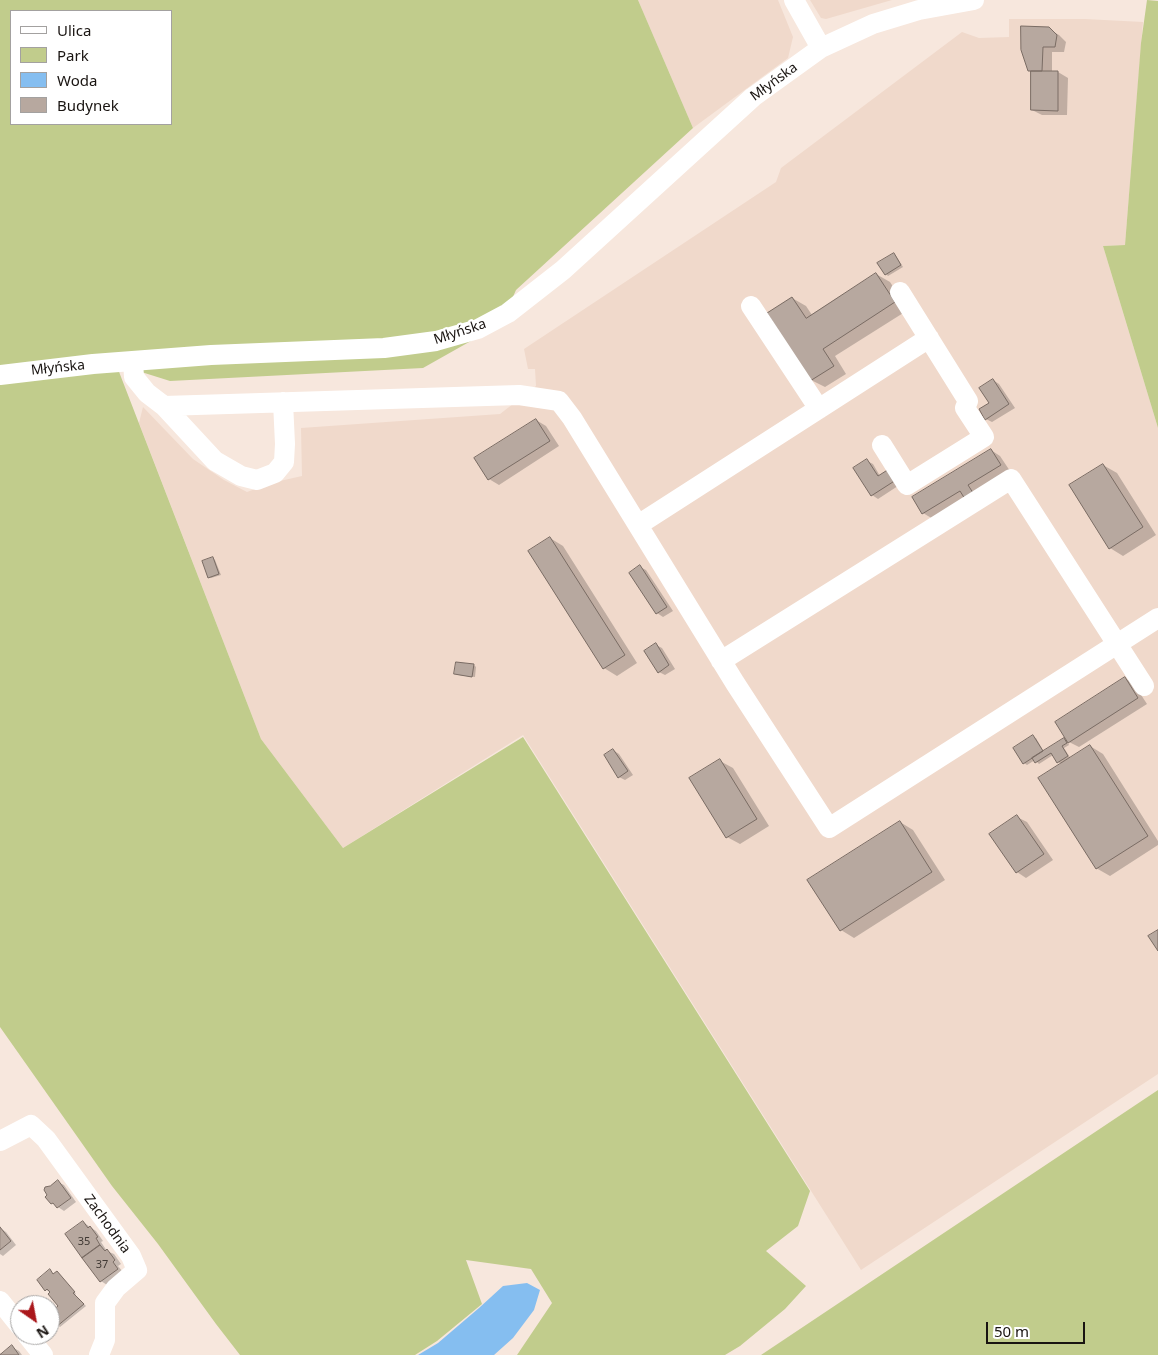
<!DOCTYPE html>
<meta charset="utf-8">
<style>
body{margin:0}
#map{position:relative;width:1158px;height:1355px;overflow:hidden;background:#f7e7dd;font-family:"Noto Sans",sans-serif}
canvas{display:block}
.legend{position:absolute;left:10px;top:10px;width:162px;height:115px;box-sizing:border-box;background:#fff;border:1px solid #a3a1a0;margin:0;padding:6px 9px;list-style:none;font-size:15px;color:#191411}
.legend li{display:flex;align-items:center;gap:10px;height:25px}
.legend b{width:25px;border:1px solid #a3a1a0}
.north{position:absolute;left:10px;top:1295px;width:50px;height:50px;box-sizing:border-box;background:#fff;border:1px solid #a3a1a0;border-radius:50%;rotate:147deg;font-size:14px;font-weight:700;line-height:20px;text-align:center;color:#191411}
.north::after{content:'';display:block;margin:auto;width:18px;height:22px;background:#aa171b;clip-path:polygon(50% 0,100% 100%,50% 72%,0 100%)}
.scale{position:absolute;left:986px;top:1322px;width:99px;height:22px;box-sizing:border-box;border:2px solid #191411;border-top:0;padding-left:6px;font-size:15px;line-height:18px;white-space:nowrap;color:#191411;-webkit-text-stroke:4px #fff;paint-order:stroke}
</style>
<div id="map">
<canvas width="1158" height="1355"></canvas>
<ul class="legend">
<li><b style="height:6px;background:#fff"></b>Ulica</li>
<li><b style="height:14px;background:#c1cc8c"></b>Park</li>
<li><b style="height:14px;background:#85bef0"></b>Woda</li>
<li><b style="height:14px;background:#b7a89f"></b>Budynek</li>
</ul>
<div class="north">N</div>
<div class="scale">50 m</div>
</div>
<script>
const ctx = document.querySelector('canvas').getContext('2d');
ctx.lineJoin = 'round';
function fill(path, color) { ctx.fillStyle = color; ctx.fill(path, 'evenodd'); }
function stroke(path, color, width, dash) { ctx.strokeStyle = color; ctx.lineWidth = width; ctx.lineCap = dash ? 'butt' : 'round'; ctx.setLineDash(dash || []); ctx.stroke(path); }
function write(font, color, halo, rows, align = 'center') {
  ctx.font = font + ' "Noto Sans",sans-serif'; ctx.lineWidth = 4.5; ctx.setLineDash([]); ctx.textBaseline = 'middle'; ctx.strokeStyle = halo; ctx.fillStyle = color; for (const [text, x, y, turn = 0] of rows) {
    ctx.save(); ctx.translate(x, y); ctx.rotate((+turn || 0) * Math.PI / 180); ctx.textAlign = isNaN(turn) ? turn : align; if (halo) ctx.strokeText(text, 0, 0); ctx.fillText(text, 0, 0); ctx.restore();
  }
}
fill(new Path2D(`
 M 638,0 L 778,0 L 793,37 L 788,58 L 693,128 Z
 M 810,0 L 892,0 L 826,19 L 821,18 Z
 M 1009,19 L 1085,19 L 1143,22 L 1125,245 L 1103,246 L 1158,428 L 1158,1074 L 861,1270 L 523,735 L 343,848 L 261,739 L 139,423 L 143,407 L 193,459 L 224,480 L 247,492 L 271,483 L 302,476 L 301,428 L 500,414 L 536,386 L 535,369 L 528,369 L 524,349 L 776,182 L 781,168 L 962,32 L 979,38 L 1009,37 Z`), '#f0d9cb');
fill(new Path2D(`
 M 0,0 L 638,0 L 693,128 L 516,290 L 501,324 L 423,368 L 170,381 L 116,364 L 261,739 L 343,848 L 523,737 L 810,1191 L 798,1226 L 766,1251 L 806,1286 L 785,1309 L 740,1346 L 725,1355 L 517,1355 L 552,1303 L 531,1269 L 466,1260 L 482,1304 L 437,1341 L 415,1355 L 240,1355 L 216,1324 L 158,1244 L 112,1186 L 0,1027 ZM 11,11 L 171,11 L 171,124 L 11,124 Z
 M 1147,0 L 1158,1 L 1158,428 L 1103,246 L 1125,245 L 1141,43 Z
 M 1158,1090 L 1158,1355 L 761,1355 Z`), '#c1cc8c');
fill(new Path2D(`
 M 527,1283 L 540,1290 L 534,1310 L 513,1338 L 494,1355 L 418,1355 L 438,1343 L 479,1308 L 503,1286 Z`), '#85bef0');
fill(new Path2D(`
 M 1049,29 L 1059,35 L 1066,42 L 1064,52 L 1052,52 L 1052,72 L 1058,72 L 1068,78 L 1067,115 L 1042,115 L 1032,110 L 1033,72 Z
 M 894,255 L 896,256 L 903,267 L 888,276 L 886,274 Z
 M 876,274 L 890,282 L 908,310 L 835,356 L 846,374 L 825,387 L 811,380 L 792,298 L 806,306 L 812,315 Z
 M 993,380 L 999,384 L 1015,408 L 992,422 L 986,419 L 991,403 Z
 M 536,420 L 546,426 L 559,446 L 499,485 L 489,479 L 476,459 Z
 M 991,450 L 1000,456 L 1010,471 L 933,519 L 923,513 Z
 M 867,461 L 873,464 L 880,476 L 901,484 L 878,499 L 872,495 Z
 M 1103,465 L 1117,473 L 1156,535 L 1123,556 L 1110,548 Z
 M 550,538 L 563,546 L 637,663 L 617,676 L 604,668 Z
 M 213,558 L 215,560 L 221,575 L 211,578 L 209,577 Z
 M 640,567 L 646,570 L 673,611 L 663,617 L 657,613 Z
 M 656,645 L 662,648 L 675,669 L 665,675 L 659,672 Z
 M 474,665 L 476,667 L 475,677 L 458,675 L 456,674 Z
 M 1125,678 L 1134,684 L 1147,704 L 1079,747 L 1069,742 Z
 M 1033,737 L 1036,738 L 1044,752 L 1064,739 L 1067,741 L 1069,745 L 1064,748 L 1071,759 L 1090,746 L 1103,754 L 1158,841 L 1158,845 L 1110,876 L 1096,868 L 1062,764 L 1058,762 L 1053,755 L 1039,764 L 1035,760 L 1027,765 L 1024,763 Z
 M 613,750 L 619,754 L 633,775 L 625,780 L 619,777 Z
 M 720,761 L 733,768 L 769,826 L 740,844 L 727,837 Z
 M 1017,817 L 1027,822 L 1053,860 L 1026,878 L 1017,872 Z
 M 900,822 L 913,830 L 945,880 L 854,938 L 841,930 Z
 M 58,1182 L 64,1185 L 76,1202 L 64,1211 L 52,1203 Z
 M 83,1222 L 96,1231 L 103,1241 L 101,1242 L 107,1251 L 114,1254 L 121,1264 L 118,1266 L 123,1272 L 107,1285 L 101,1281 Z
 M 0,1228 L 6,1232 L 16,1245 L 3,1256 L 0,1254 Z
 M 50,1271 L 54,1275 L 57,1272 L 59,1274 L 76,1294 L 75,1295 L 86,1306 L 60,1327 L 50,1317 L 50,1315 L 60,1306 L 51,1293 L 46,1290 L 38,1280 Z
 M 12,1347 L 19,1351 L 22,1355 L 0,1355 L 0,1353 L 2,1355 Z`), '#0003');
const building = new Path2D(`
 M 1021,26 L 1049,27 L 1057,35 L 1055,47 L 1043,47 L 1042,71 L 1028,71 L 1021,50 Z
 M 1031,71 L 1058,71 L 1058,111 L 1031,110 Z
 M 894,253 L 901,265 L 885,275 L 877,263 Z
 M 876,273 L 895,302 L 823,349 L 834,366 L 810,381 L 767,313 L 792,297 L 806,318 Z
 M 993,379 L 1009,404 L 985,420 L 979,409 L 989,403 L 979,388 Z
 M 536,419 L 550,441 L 488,480 L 474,458 Z
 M 991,449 L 1001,465 L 968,485 L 977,499 L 968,504 L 960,491 L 922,514 L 912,497 Z
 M 867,459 L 878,476 L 889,469 L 896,480 L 871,496 L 853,468 Z
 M 1103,464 L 1143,527 L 1109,549 L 1069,485 Z
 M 550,537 L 625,655 L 603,669 L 528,551 Z
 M 213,557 L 219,574 L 208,578 L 202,561 Z
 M 640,565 L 667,607 L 656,614 L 629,573 Z
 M 656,643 L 669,665 L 658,673 L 644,651 Z
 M 456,662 L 474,664 L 472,677 L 454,674 Z
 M 1125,677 L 1138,698 L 1068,743 L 1055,722 Z
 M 1033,735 L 1043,751 L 1023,764 L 1013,748 Z
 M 1064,738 L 1067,743 L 1062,746 L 1068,756 L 1057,763 L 1051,753 L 1035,763 L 1032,758 Z
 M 1090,745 L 1148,836 L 1096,869 L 1038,778 Z
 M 613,749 L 628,771 L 618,778 L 604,755 Z
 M 720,759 L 757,819 L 726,838 L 689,778 Z
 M 1017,815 L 1044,854 L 1016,873 L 989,834 Z
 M 900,821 L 932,872 L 840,931 L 807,880 Z
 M 1158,930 L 1158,951 L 1148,936 Z
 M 58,1180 L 71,1198 L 57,1208 L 53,1203 L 51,1204 L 45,1197 L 47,1195 L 44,1190 L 45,1187 L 50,1186 Z
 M 83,1221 L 88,1228 L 90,1226 L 98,1237 L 96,1238 L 100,1245 L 82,1258 L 65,1234 Z
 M 0,1227 L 11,1241 L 0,1250 Z
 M 100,1245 L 105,1251 L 107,1249 L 115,1260 L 113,1262 L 118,1269 L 100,1282 L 82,1258 Z
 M 50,1269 L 53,1274 L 57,1271 L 75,1292 L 73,1293 L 84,1304 L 56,1327 L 50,1319 L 50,1313 L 58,1306 L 48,1294 L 50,1292 L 47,1289 L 45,1291 L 37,1280 Z
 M 12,1345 L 19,1355 L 0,1355 Z`);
fill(building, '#b7a89f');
stroke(building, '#7a6c64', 1);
stroke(new Path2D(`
 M 794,0 L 821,48
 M 751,306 L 819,409
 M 133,361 L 134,377 L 147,393 L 164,406 L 519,395 L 559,401 L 572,418 L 735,683 L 829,828 L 1158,618
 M 0,375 L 93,364 L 211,355 L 384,348 L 436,341 L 478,329 L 508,313 L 563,270 L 753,97 L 821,48 L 873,24 L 919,10 L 974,0
 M 164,406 L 215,461 L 241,476 L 257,480 L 275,473 L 284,462 L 285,444 L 283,402
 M 882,445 L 907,485 L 984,437 L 965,408 L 968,401 L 900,292
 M 638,525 L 929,338
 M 721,661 L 1011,479 L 1144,686
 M 0,1141 L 31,1125 L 46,1139 L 131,1256 L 137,1270 L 116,1288 L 105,1303 L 105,1340 L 99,1355
 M 0,1301 L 20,1326
 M 27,1335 L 43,1355`), '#fff', 20);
write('11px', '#403934', null, [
 ["35",84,1242],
 ["37",102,1265]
]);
write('14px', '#191411', '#fff', [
 ["Młyńska",774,82,-36],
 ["Młyńska",460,332,-18],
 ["Młyńska",58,368,-6],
 ["Zachodnia",107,1224,54]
]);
</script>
